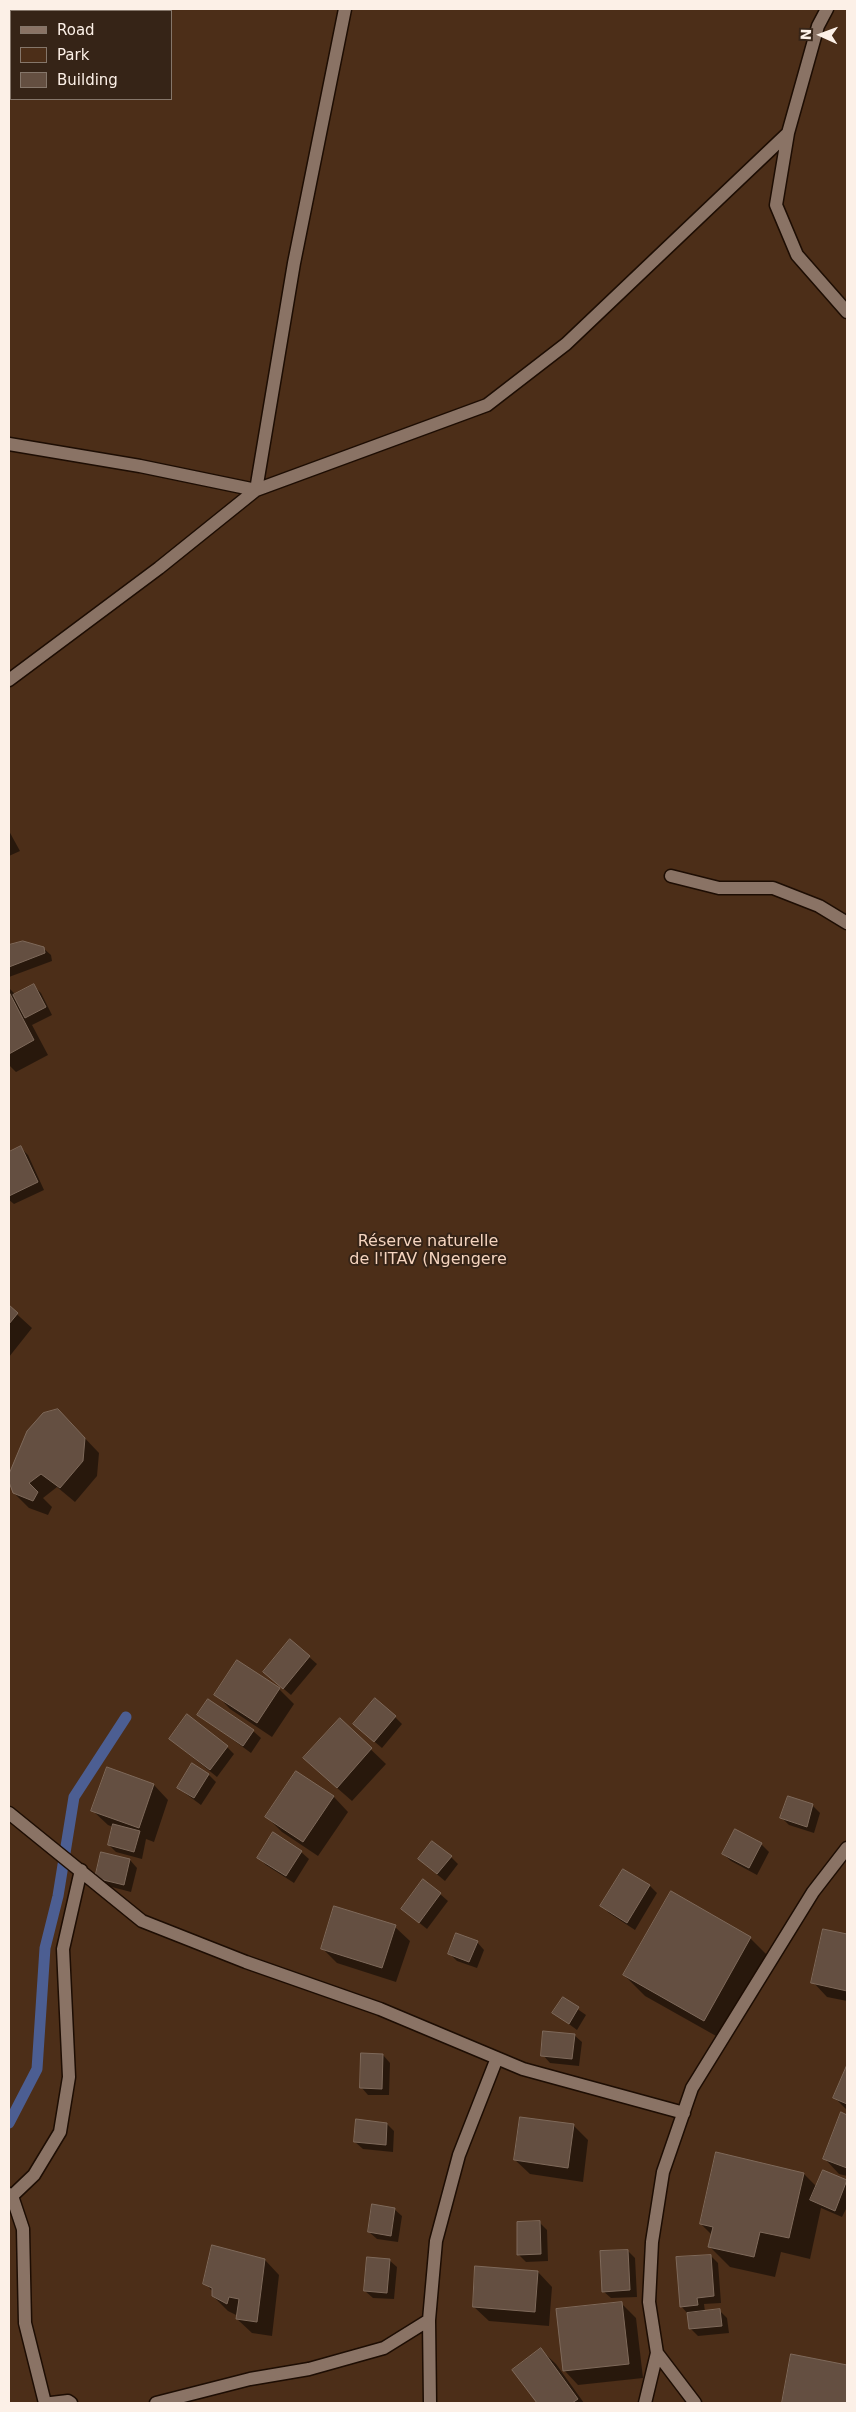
<!DOCTYPE html>
<meta charset="utf-8">
<style>
body{margin:0}
#map{position:relative;width:856px;height:2412px;overflow:hidden;background:#362417;font-family:"DejaVu Sans",sans-serif}
canvas{display:block}
.frame{position:absolute;inset:0;border:10px solid #fcf0e7;pointer-events:none}
.legend{position:absolute;left:10px;top:10px;width:162px;height:90px;box-sizing:border-box;background:#362417;border:1px solid #85766a;margin:0;padding:6px 9px;list-style:none;font-size:15px;color:#fcf0e7}
.legend li{display:flex;align-items:center;gap:10px;height:25px}
.legend b{width:25px;border:1px solid #85766a}
.north{position:absolute;left:796px;top:10px;width:50px;height:50px;-webkit-text-stroke:4px #362417;paint-order:stroke;rotate:272deg;font-size:14px;font-weight:700;line-height:20px;text-align:center;color:#fcf0e7}
.north::after{content:'';display:block;margin:auto;width:18px;height:22px;background:#fcf0e7;clip-path:polygon(50% 0,100% 100%,50% 72%,0 100%)}
</style>
<div id="map">
<canvas width="856" height="2412"></canvas>
<div class="frame"></div>
<ul class="legend">
<li><b style="height:6px;background:#8a7365"></b>Road</li>
<li><b style="height:14px;background:#4c2e18"></b>Park</li>
<li><b style="height:14px;background:#644f41"></b>Building</li>
</ul>
<div class="north">N</div>
</div>
<script>
const ctx = document.querySelector('canvas').getContext('2d');
ctx.lineJoin = 'round';
function fill(path, color) { ctx.fillStyle = color; ctx.fill(path, 'evenodd'); }
function stroke(path, color, width, dash) { ctx.strokeStyle = color; ctx.lineWidth = width; ctx.lineCap = dash ? 'butt' : 'round'; ctx.setLineDash(dash || []); ctx.stroke(path); }
function write(font, color, halo, rows, align = 'center') {
  ctx.font = font + ' "DejaVu Sans",sans-serif'; ctx.lineWidth = 4; ctx.setLineDash([]); ctx.textBaseline = 'middle'; ctx.strokeStyle = halo; ctx.fillStyle = color; for (const [text, x, y, turn = 0] of rows) {
    ctx.save(); ctx.translate(x, y); ctx.rotate((+turn || 0) * Math.PI / 180); ctx.textAlign = isNaN(turn) ? turn : align; if (halo) ctx.strokeText(text, 0, 0); ctx.fillText(text, 0, 0); ctx.restore();
  }
}
fill(new Path2D(`
 M 9,9 L 847,9 L 847,2403 L 9,2403 ZM 11,11 L 171,11 L 171,99 L 11,99 Z`), '#4c2e18');
fill(new Path2D(`
 M 9,831 L 20,851 L 9,856 Z
 M 23,943 L 43,948 L 51,955 L 52,961 L 9,977 L 9,946 Z
 M 34,986 L 41,993 L 52,1015 L 32,1025 L 48,1055 L 16,1072 L 9,1065 L 9,988 L 16,995 Z
 M 21,1148 L 28,1155 L 44,1190 L 14,1204 L 9,1200 L 9,1154 Z
 M 9,1307 L 32,1328 L 9,1357 Z
 M 58,1410 L 99,1453 L 97,1476 L 75,1502 L 57,1487 L 43,1498 L 52,1507 L 48,1515 L 29,1508 L 14,1493 L 9,1477 L 28,1432 Z
 M 309,1657 L 317,1664 L 291,1695 L 272,1679 Z
 M 238,1661 L 279,1689 L 294,1704 L 272,1737 L 230,1709 L 216,1694 Z
 M 199,1715 L 253,1731 L 261,1738 L 251,1753 Z
 M 395,1717 L 402,1724 L 382,1748 L 362,1731 Z
 M 340,1720 L 386,1764 L 352,1801 L 320,1773 Z
 M 170,1739 L 227,1747 L 234,1754 L 217,1777 Z
 M 296,1772 L 334,1797 L 348,1812 L 318,1856 L 282,1832 L 267,1817 Z
 M 209,1775 L 216,1782 L 201,1805 L 178,1788 Z
 M 154,1785 L 168,1800 L 154,1842 L 146,1839 L 142,1859 L 116,1852 L 109,1845 L 113,1827 L 108,1825 L 93,1811 Z
 M 812,1805 L 820,1813 L 814,1833 L 789,1825 L 782,1818 Z
 M 735,1831 L 761,1844 L 769,1852 L 757,1875 L 731,1861 L 723,1854 Z
 M 301,1852 L 309,1859 L 294,1883 L 266,1865 L 259,1858 Z
 M 102,1854 L 130,1860 L 137,1868 L 131,1892 L 104,1885 L 96,1878 Z
 M 451,1857 L 458,1864 L 445,1881 L 427,1866 Z
 M 624,1870 L 650,1886 L 657,1893 L 635,1930 L 609,1913 L 602,1906 Z
 M 671,1893 L 750,1938 L 771,1959 L 725,2041 L 645,1996 L 624,1975 Z
 M 440,1894 L 448,1901 L 427,1929 L 402,1909 Z
 M 395,1927 L 410,1941 L 396,1982 L 337,1963 L 322,1948 Z
 M 824,1930 L 847,1935 L 847,2001 L 827,1997 L 813,1982 Z
 M 477,1942 L 484,1950 L 477,1968 L 457,1961 L 450,1954 Z
 M 563,1999 L 586,2015 L 577,2030 L 554,2013 Z
 M 574,2035 L 582,2042 L 579,2066 L 550,2063 L 543,2055 Z
 M 383,2055 L 390,2063 L 389,2095 L 368,2095 L 361,2087 Z
 M 847,2068 L 847,2110 L 835,2098 Z
 M 842,2114 L 847,2116 L 847,2176 L 839,2174 L 825,2159 Z
 M 522,2118 L 574,2126 L 588,2140 L 583,2182 L 530,2174 L 515,2160 Z
 M 387,2124 L 394,2131 L 393,2152 L 363,2149 L 355,2142 Z
 M 824,2171 L 847,2182 L 847,2207 L 842,2217 L 821,2208 L 810,2259 L 781,2252 L 775,2277 L 730,2267 L 709,2246 L 712,2235 L 701,2224 L 804,2174 L 817,2187 Z
 M 394,2209 L 402,2216 L 398,2242 L 377,2239 L 369,2232 Z
 M 540,2223 L 547,2230 L 548,2261 L 526,2262 L 518,2254 Z
 M 628,2251 L 635,2258 L 637,2297 L 611,2298 L 603,2291 Z
 M 711,2256 L 718,2263 L 721,2303 L 704,2304 L 705,2312 L 720,2311 L 727,2318 L 729,2333 L 698,2336 L 690,2328 L 688,2314 L 681,2306 Z
 M 265,2260 L 279,2275 L 272,2336 L 252,2333 L 237,2319 L 238,2316 L 228,2311 L 213,2296 L 213,2292 L 205,2283 Z
 M 389,2260 L 397,2267 L 394,2299 L 373,2298 L 365,2291 Z
 M 538,2272 L 552,2287 L 549,2326 L 489,2321 L 474,2307 Z
 M 621,2303 L 636,2318 L 643,2378 L 578,2385 L 564,2370 Z
 M 541,2350 L 556,2364 L 584,2403 L 538,2403 L 514,2370 Z
 M 792,2356 L 847,2366 L 847,2403 L 784,2403 Z`), '#0007');
stroke(new Path2D(`
 M 9,2123 L 37,2069 L 45,1948 L 58,1896 L 74,1797 L 126,1717`), '#4c5e92', 11);
const building = new Path2D(`
 M 23,941 L 44,947 L 45,953 L 9,967 L 9,945 Z
 M 34,984 L 46,1007 L 25,1018 L 13,995 Z
 M 9,992 L 34,1040 L 9,1054 Z
 M 21,1146 L 38,1182 L 9,1196 L 9,1152 Z
 M 9,1305 L 18,1313 L 9,1324 Z
 M 58,1409 L 85,1438 L 83,1461 L 60,1488 L 41,1474 L 29,1483 L 38,1492 L 33,1501 L 13,1493 L 9,1482 L 9,1474 L 27,1431 L 43,1413 Z
 M 290,1639 L 310,1656 L 283,1689 L 263,1672 Z
 M 237,1660 L 280,1688 L 257,1723 L 214,1695 Z
 M 375,1698 L 396,1716 L 374,1742 L 353,1724 Z
 M 208,1699 L 254,1730 L 243,1746 L 197,1715 Z
 M 187,1714 L 228,1746 L 210,1770 L 169,1739 Z
 M 340,1718 L 372,1748 L 337,1788 L 303,1758 Z
 M 192,1763 L 209,1774 L 194,1798 L 177,1788 Z
 M 107,1767 L 154,1784 L 139,1828 L 91,1811 Z
 M 296,1771 L 334,1796 L 303,1842 L 265,1817 Z
 M 788,1796 L 813,1804 L 807,1827 L 780,1818 Z
 M 113,1824 L 140,1831 L 134,1852 L 108,1845 Z
 M 735,1829 L 762,1843 L 749,1868 L 722,1854 Z
 M 273,1832 L 302,1851 L 286,1876 L 257,1858 Z
 M 432,1841 L 452,1856 L 437,1874 L 418,1859 Z
 M 101,1852 L 130,1859 L 124,1885 L 95,1878 Z
 M 623,1869 L 650,1885 L 627,1923 L 600,1906 Z
 M 423,1879 L 441,1893 L 419,1923 L 401,1909 Z
 M 671,1891 L 751,1937 L 704,2021 L 623,1975 Z
 M 334,1906 L 396,1925 L 382,1968 L 321,1949 Z
 M 823,1929 L 847,1934 L 847,1991 L 811,1983 Z
 M 456,1933 L 478,1941 L 469,1962 L 448,1954 Z
 M 563,1997 L 579,2007 L 569,2024 L 552,2013 Z
 M 543,2031 L 575,2034 L 572,2059 L 541,2056 Z
 M 361,2053 L 383,2054 L 382,2089 L 360,2088 Z
 M 847,2065 L 847,2104 L 833,2098 Z
 M 841,2112 L 847,2115 L 847,2168 L 823,2159 Z
 M 520,2117 L 574,2124 L 568,2168 L 514,2160 Z
 M 356,2119 L 387,2123 L 386,2145 L 354,2142 Z
 M 716,2152 L 804,2173 L 789,2238 L 760,2232 L 754,2257 L 708,2247 L 713,2227 L 700,2224 Z
 M 823,2170 L 847,2180 L 835,2211 L 810,2200 Z
 M 372,2204 L 395,2208 L 391,2236 L 368,2232 Z
 M 540,2221 L 541,2254 L 517,2255 L 517,2222 Z
 M 212,2245 L 265,2259 L 257,2322 L 236,2319 L 239,2299 L 229,2297 L 227,2304 L 212,2296 L 212,2288 L 203,2284 Z
 M 628,2250 L 630,2290 L 602,2292 L 600,2251 Z
 M 711,2255 L 714,2296 L 697,2298 L 698,2305 L 680,2307 L 676,2257 Z
 M 367,2257 L 390,2259 L 387,2293 L 364,2291 Z
 M 475,2266 L 538,2271 L 535,2312 L 473,2307 Z
 M 622,2302 L 629,2364 L 563,2371 L 556,2309 Z
 M 720,2309 L 722,2326 L 689,2329 L 687,2313 Z
 M 541,2348 L 578,2399 L 572,2403 L 537,2403 L 512,2370 Z
 M 791,2354 L 847,2365 L 847,2403 L 782,2403 Z`);
fill(building, '#644f41');
stroke(building, '#7e695a', 1);
const minor = new Path2D(`
 M 827,9 L 818,26 L 788,133 L 776,205 L 797,255 L 847,312
 M 9,444 L 140,466 L 256,490
 M 256,490 L 294,263 L 345,9
 M 9,680 L 159,568 L 256,490 L 487,405 L 566,344 L 788,133
 M 671,876 L 719,888 L 773,888 L 819,906 L 847,923
 M 9,1813 L 142,1921 L 246,1962 L 380,2009 L 523,2069 L 684,2113
 M 9,2194 L 12,2196 L 23,2229 L 25,2323 L 45,2403
 M 12,2196 L 34,2175 L 60,2132 L 69,2077 L 63,1949 L 81,1870
 M 51,2403 L 68,2401 L 71,2403
 M 156,2403 L 250,2379 L 309,2369 L 384,2348 L 429,2320
 M 430,2403 L 429,2320 L 436,2241 L 459,2155 L 497,2058
 M 645,2403 L 657,2353
 M 695,2403 L 657,2353 L 649,2302 L 652,2242 L 663,2172 L 692,2088 L 813,1892 L 847,1848`);
stroke(minor, '#1d0d03', 15);
stroke(minor, '#8a7365', 12);
write('16px', '#f5d4bf', '#362417', [
 ["Réserve naturelle",428,1242],
 ["de l'ITAV (Ngengere",428,1260]
]);
</script>
